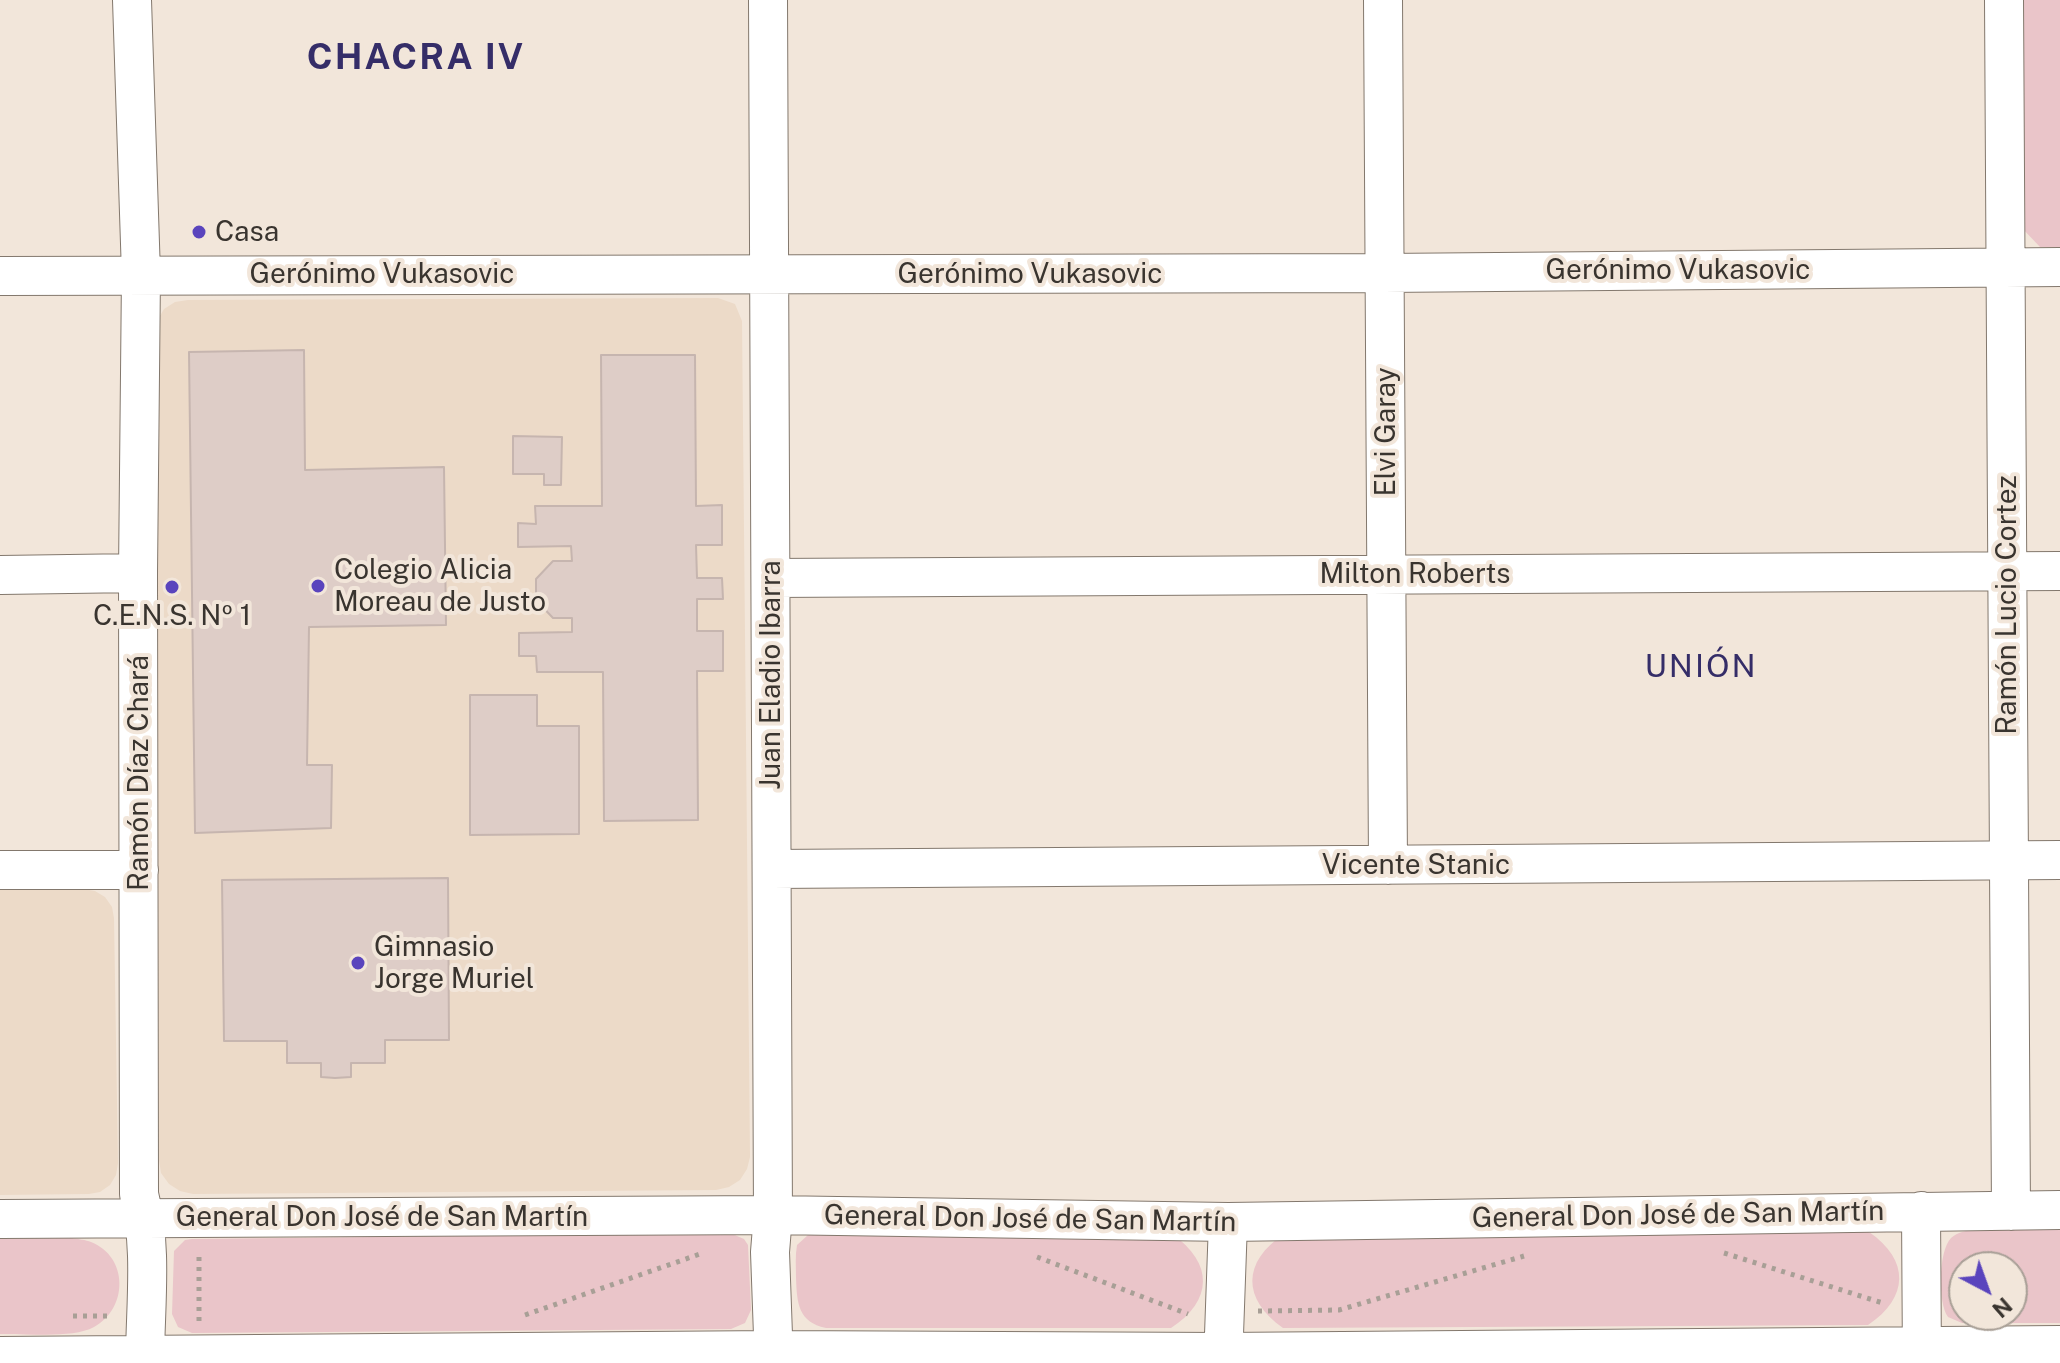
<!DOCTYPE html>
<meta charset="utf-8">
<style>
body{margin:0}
#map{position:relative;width:2060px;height:1363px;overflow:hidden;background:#f2e6da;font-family:"Public Sans",sans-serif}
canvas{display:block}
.north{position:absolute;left:1948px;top:1251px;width:80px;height:80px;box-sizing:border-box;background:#f2e6da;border:2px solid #a89f96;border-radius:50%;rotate:139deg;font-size:22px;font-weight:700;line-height:32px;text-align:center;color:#39342f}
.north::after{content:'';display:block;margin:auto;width:28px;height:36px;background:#5a44bd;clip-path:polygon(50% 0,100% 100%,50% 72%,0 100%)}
</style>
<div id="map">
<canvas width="2060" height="1363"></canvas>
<div class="north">N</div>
</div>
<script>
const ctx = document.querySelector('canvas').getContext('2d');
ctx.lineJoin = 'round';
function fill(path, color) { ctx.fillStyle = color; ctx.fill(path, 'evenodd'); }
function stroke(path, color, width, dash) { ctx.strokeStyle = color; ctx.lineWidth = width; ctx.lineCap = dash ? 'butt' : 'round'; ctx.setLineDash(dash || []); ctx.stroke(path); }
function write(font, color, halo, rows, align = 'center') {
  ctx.font = font + ' "Public Sans",sans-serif'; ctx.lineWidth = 8; ctx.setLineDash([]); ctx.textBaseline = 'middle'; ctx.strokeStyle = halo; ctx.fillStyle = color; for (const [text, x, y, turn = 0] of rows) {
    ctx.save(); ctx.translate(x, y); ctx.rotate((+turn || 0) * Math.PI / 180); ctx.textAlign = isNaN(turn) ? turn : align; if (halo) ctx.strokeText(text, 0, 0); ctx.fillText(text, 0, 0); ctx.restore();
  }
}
fill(new Path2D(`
 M 718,298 L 735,304 L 742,321 L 750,1157 L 747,1169 L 740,1180 L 729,1187 L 716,1190 L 193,1194 L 180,1191 L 169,1184 L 161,1173 L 159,1160 L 155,334 L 157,321 L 164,309 L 175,302 L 188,300 Z
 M 84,889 L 95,891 L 105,897 L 112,907 L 114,918 L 118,1163 L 116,1175 L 110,1185 L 100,1192 L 89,1194 L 0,1195 L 0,890 Z`), '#ecdac8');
fill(new Path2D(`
 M 2020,0 L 2060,0 L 2060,247 L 2040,247 L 2021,227 Z
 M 1974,1229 L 2060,1229 L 2060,1323 L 1962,1323 L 1948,1317 C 1938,1303 1938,1252 1951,1238 C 1958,1232 1966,1231 1974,1229 ZM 1964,1267 L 2012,1267 L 2012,1315 L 1964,1315 Z
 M 1869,1232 C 1910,1260 1909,1298 1868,1325 L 1283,1328 C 1242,1299 1242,1262 1284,1234 Z
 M 730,1233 L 744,1239 L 748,1245 L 751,1310 L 745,1323 L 731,1329 L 192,1333 L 178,1327 L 172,1314 L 174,1251 L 185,1240 L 192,1239 Z
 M 816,1234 L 1172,1234 C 1214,1263 1213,1301 1171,1328 L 826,1328 C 798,1322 797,1303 796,1278 C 796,1267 795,1256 797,1245 L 808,1235 Z
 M 72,1238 C 78,1239 86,1240 91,1242 C 129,1257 128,1309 94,1327 C 72,1339 26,1333 0,1334 L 0,1239 Z`), '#eac5c9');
const building = new Path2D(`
 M 304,350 L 305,470 L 444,467 L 446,625 L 309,627 L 307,765 L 332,765 L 331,828 L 195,833 L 189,352 Z
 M 601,355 L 695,355 L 696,506 L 722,505 L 722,545 L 696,545 L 697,578 L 722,578 L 723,599 L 697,599 L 697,631 L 723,631 L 723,671 L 697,671 L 698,820 L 604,821 L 603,672 L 537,672 L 536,656 L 519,656 L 519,633 L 572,632 L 572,618 L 553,618 L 536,600 L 536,579 L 553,561 L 572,561 L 571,546 L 518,547 L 518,523 L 536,524 L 535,506 L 602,506 Z
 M 513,436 L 562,437 L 561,485 L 544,485 L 544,474 L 513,474 Z
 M 470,695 L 537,695 L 537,726 L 579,726 L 579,834 L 470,835 Z
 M 448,878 L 449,1040 L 385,1040 L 385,1063 L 351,1063 L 351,1077 L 335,1078 L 321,1077 L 321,1063 L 287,1063 L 287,1041 L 224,1041 L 222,880 Z`);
fill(building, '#decdc7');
stroke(building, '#c6b5af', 2);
const minor = new Path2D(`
 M 132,0 L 141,274 L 138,573 L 139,1194 C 153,1249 145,1307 145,1363
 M 768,0 L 773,1215 L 770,1252 L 774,1363
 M 1383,0 L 1388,865
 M 2004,0 L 2011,1211
 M 0,276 L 1384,273 L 2060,267
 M 0,575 L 138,573
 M 771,578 L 2060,571
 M 772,869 L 2060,860
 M 0,870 L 139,870
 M 1921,1211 L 1922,1363
 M 0,1219 L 773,1215 L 1228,1222 L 2060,1210
 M 0,1356 L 774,1350 L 1223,1352 L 2060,1345
 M 1223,1363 L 1228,1222`);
stroke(minor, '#83786d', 40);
stroke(new Path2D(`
 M 1724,1253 L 1886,1304
 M 1037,1257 L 1188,1314
 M 1258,1311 L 1339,1310 L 1524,1256
 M 525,1315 L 700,1254
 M 73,1316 L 111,1316
 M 199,1321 L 199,1251`), '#a89f96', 5, [4, 6]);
stroke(minor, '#fff', 38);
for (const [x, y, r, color] of [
 [199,232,8,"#5a44bd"],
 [318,586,8,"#5a44bd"],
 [172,587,8,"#5a44bd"],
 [358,963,8,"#5a44bd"]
]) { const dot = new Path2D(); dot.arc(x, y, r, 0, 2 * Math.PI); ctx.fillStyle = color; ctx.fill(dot); stroke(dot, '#f2e6da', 3); }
write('28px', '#39342f', '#f2e6da', [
 ["Casa",215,232],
 ["Colegio Alicia",334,570],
 ["Moreau de Justo",334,602],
 ["C.E.N.S. Nº 1",172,616,"center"],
 ["Gimnasio",374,947],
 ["Jorge Muriel",374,979]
], 'left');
write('28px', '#39342f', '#f2e6da', [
 ["Gerónimo Vukasovic",1678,270],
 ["Gerónimo Vukasovic",382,274],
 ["Gerónimo Vukasovic",1030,274],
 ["Elvi Garay",1386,432,-90],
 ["Milton Roberts",1415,574],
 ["Ramón Lucio Cortez",2007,605,-90],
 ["Juan Eladio Ibarra",771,675,-90],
 ["Ramón Díaz Chará",139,773,-90],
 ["Vicente Stanic",1416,865],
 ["General Don José de San Martín",1678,1215,-1],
 ["General Don José de San Martín",382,1217],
 ["General Don José de San Martín",1030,1219,1]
]);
ctx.letterSpacing = '2px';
write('32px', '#352d68', '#f2e6da', [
 ["UNIÓN",1701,667]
]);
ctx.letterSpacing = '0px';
ctx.letterSpacing = '2px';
write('bold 36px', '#352d68', '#f2e6da', [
 ["CHACRA IV",416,58]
]);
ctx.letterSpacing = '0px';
</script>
